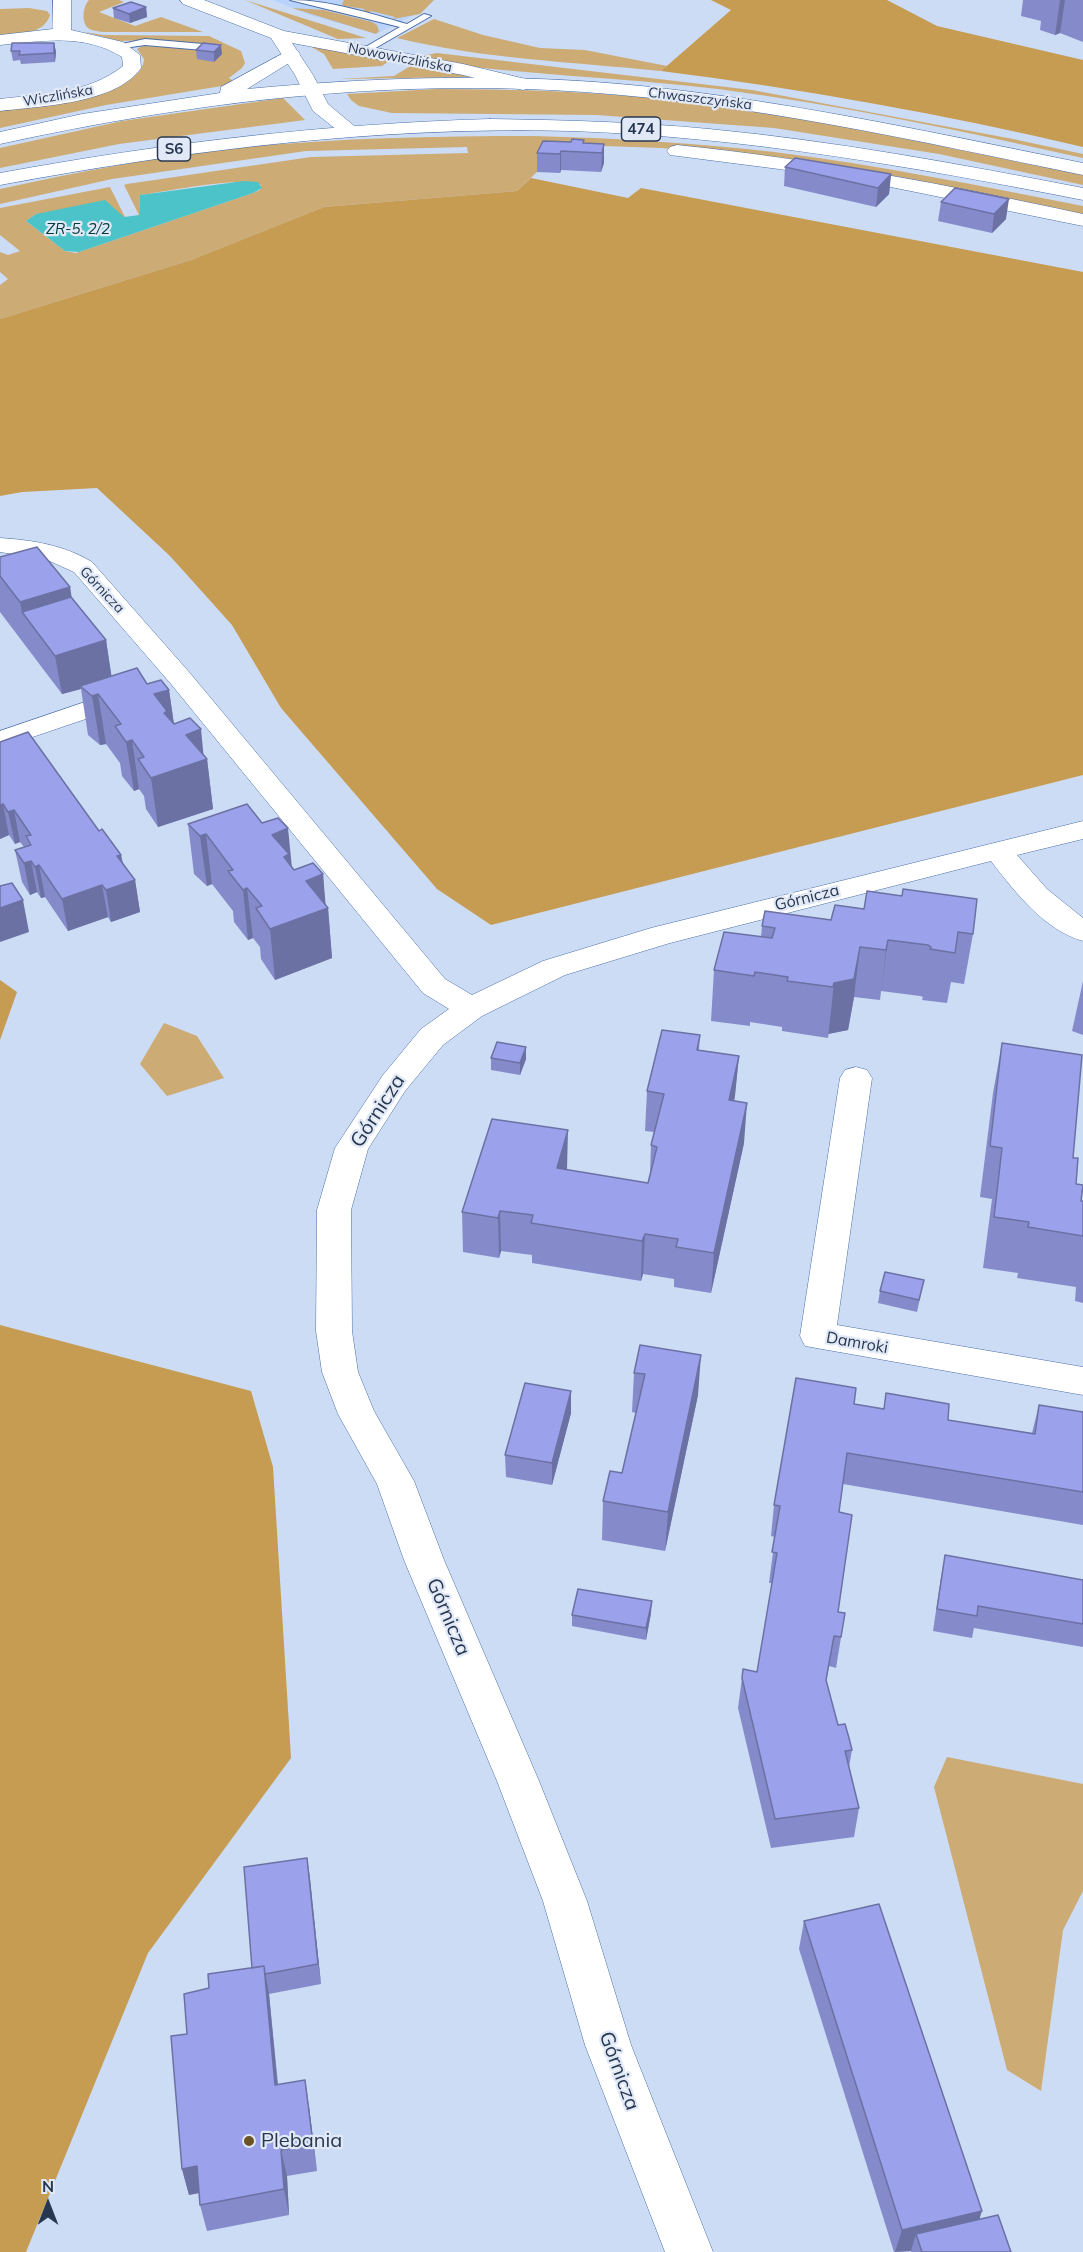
<!DOCTYPE html>
<meta charset="utf-8">
<style>
body{margin:0}
#map{position:relative;width:1083px;height:2252px;overflow:hidden;background:#ccdcf5;font-family:Mulish,sans-serif}
canvas{display:block}
.north{position:absolute;left:18px;top:2174px;width:60px;height:60px;-webkit-text-stroke:4px #e1e9f6;paint-order:stroke;rotate:0deg;font-size:16px;font-weight:700;line-height:24px;text-align:center;color:#283750}
.north::after{content:'';display:block;margin:auto;width:21px;height:27px;background:#283750;clip-path:polygon(50% 0,100% 100%,50% 72%,0 100%)}
</style>
<div id="map">
<canvas width="1083" height="2252"></canvas>
<div class="north">N</div>
</div>
<script>
const ctx = document.querySelector('canvas').getContext('2d');
ctx.lineJoin = 'round';
function fill(path, color) { ctx.fillStyle = color; ctx.fill(path, 'evenodd'); }
function stroke(path, color, width, dash) { ctx.strokeStyle = color; ctx.lineWidth = width; ctx.lineCap = dash ? 'butt' : 'round'; ctx.setLineDash(dash || []); ctx.stroke(path); }
function write(font, color, halo, rows, align = 'center') {
  ctx.font = font + ' Mulish,sans-serif'; ctx.lineWidth = 4.5; ctx.setLineDash([]); ctx.textBaseline = 'middle'; ctx.strokeStyle = halo; ctx.fillStyle = color; for (const [text, x, y, turn = 0] of rows) {
    ctx.save(); ctx.translate(x, y); ctx.rotate((+turn || 0) * Math.PI / 180); ctx.textAlign = isNaN(turn) ? turn : align; if (halo) ctx.strokeText(text, 0, 0); ctx.fillText(text, 0, 0); ctx.restore();
  }
}
fill(new Path2D(`
 M 272,0 L 376,0 L 418,13 L 376,34 L 313,16 Z`), '#b9d3fd');
fill(new Path2D(`
 M 89,0 L 119,0 L 124,2 L 99,12 L 135,26 L 161,17 L 203,32 L 103,32 C 98,31 92,31 88,28 C 81,22 83,6 89,0 Z
 M 245,0 L 366,38 L 338,39 Z
 M 344,0 L 434,0 L 420,14 L 393,19 L 395,17 L 371,11 L 368,13 L 362,11 L 365,9 L 344,6 L 342,4 Z
 M 29,8 L 47,11 L 50,15 C 44,35 18,34 0,35 L 0,9 Z
 M 292,8 L 324,10 L 372,22 L 377,25 L 379,31 L 376,34 Z
 M 434,19 L 483,35 L 540,48 L 585,50 L 667,66 L 661,71 C 573,62 483,59 397,38 Z
 M 84,32 L 104,35 L 209,36 L 241,51 L 245,63 L 242,68 L 229,78 L 235,82 L 228,85 L 106,105 L 0,128 L 0,110 C 30,105 143,97 144,59 L 137,49 L 142,46 L 174,47 L 201,51 L 205,45 L 151,40 L 119,41 Z
 M 306,44 L 389,61 L 382,66 L 333,69 L 324,54 Z
 M 437,53 L 752,90 L 1013,139 L 1083,154 L 1083,158 C 962,131 841,105 718,89 C 619,77 519,75 420,60 L 426,55 Z
 M 412,65 L 473,77 L 339,79 L 394,76 Z
 M 436,89 C 525,89 614,92 703,104 C 831,121 957,150 1083,175 L 1083,185 L 939,154 L 774,128 L 596,115 L 392,113 L 359,106 L 351,100 L 347,94 Z
 M 283,98 L 305,120 L 119,144 L 0,168 L 0,148 L 122,121 Z
 M 534,136 C 614,138 694,143 774,152 C 878,165 981,186 1083,206 L 1083,215 L 900,177 L 831,166 L 662,148 L 575,145 L 541,151 L 537,172 L 517,191 L 324,207 L 191,260 L 0,319 L 0,285 L 8,279 L 0,272 L 0,252 L 8,255 L 20,251 L 0,235 L 0,208 L 110,187 L 125,217 L 36,214 L 26,221 L 65,251 L 76,253 L 253,193 L 260,190 L 261,185 C 245,175 163,192 140,195 L 139,215 L 124,185 L 127,184 L 311,157 L 468,153 L 467,147 L 306,151 L 112,179 L 0,204 L 0,189 C 78,172 158,156 238,148 C 336,138 435,136 534,136 Z
 M 164,1023 L 197,1036 L 224,1078 L 167,1096 L 140,1064 Z
 M 947,1757 L 1083,1784 L 1083,1891 L 1063,1930 L 1041,2091 L 1007,2070 L 934,1787 Z`), '#cdab74');
fill(new Path2D(`
 M 711,0 L 887,0 L 937,26 L 1083,60 L 1083,147 C 944,114 802,89 661,71 L 731,10 Z
 M 531,178 L 628,198 L 641,188 L 1083,272 L 1083,775 L 491,925 L 437,889 L 281,708 L 232,625 L 170,556 L 97,488 L 22,492 L 0,496 L 0,319 L 191,260 L 324,207 L 517,191 Z
 M 0,980 L 17,992 L 0,1040 Z
 M 0,1325 L 251,1391 L 273,1467 L 291,1758 L 148,1953 L 26,2252 L 0,2252 Z`), '#c69b52');
fill(new Path2D(`
 M 244,181 L 258,182 L 262,188 L 253,193 L 79,252 L 65,251 L 26,221 L 36,214 L 105,200 L 124,217 L 139,215 L 140,195 Z`), '#4cc3c8');
const service = new Path2D(`
 M 290,0 C 330,0 368,13 407,24 L 424,14 L 431,16 L 365,54 L 362,53 L 362,49 L 400,27 Z
 M 145,39 L 203,44 L 207,47 L 203,50 L 145,45 L 117,49 L 113,46 Z`);
const minor = new Path2D(`
 M 53,0 L 71,0 L 71,30 L 123,42 L 140,55 L 141,68 C 116,104 40,106 0,111 L 0,99 C 42,94 88,94 123,66 L 122,57 C 84,33 42,41 0,45 L 0,35 L 53,29 Z
 M 677,145 C 814,159 948,185 1083,214 L 1083,226 L 881,185 L 779,169 L 670,155 L 667,151 L 670,147 Z
 M 0,538 C 32,540 64,545 92,562 L 189,672 L 445,979 L 472,995 L 543,961 L 651,928 L 1083,821 L 1083,839 L 1017,855 L 1047,889 L 1083,918 L 1083,941 C 1044,930 1015,892 991,861 L 670,943 L 565,975 L 482,1016 L 443,1045 L 405,1091 L 368,1149 L 351,1210 L 352,1331 L 358,1372 L 374,1411 L 414,1481 L 444,1560 L 539,1781 L 587,1901 L 631,2045 L 713,2252 L 665,2252 L 585,2045 L 543,1901 L 497,1781 L 404,1560 L 377,1484 L 338,1414 L 322,1372 L 316,1331 L 317,1210 L 335,1148 L 383,1075 L 421,1029 L 449,1009 L 423,993 L 171,684 L 74,572 L 45,559 L 0,552 Z
 M 126,688 L 136,690 L 139,696 L 136,702 L 0,748 L 0,731 Z
 M 856,1067 L 867,1070 L 872,1078 L 837,1325 L 1083,1367 L 1083,1395 L 805,1346 L 800,1336 L 840,1078 L 845,1070 Z`);
const secondary = new Path2D(`
 M 180,0 L 204,0 L 284,31 L 463,64 L 530,80 L 532,84 L 530,88 L 523,90 L 463,75 L 292,43 L 313,75 L 328,104 L 359,130 L 356,134 L 342,134 L 313,111 L 295,75 L 271,38 L 183,4 Z`);
const primary = new Path2D(`
 M 291,49 L 297,50 L 300,54 L 297,58 L 247,89 C 387,76 528,72 668,89 C 807,105 945,135 1083,163 L 1083,175 C 918,141 753,104 584,92 C 387,78 192,102 0,144 L 0,132 L 82,114 L 220,93 L 221,87 Z
 M 490,119 C 563,120 636,122 709,129 C 835,141 959,164 1083,188 L 1083,200 C 914,167 745,137 572,131 C 380,126 189,150 0,185 L 0,173 C 165,143 323,124 490,119 Z`);
stroke(service, '#4b6fa7', 2);
stroke(minor, '#4b6fa7', 1);
stroke(secondary, '#4b6fa7', 1);
stroke(primary, '#4b6fa7', 1);
fill(service, '#fff');
fill(minor, '#fff');
fill(secondary, '#fff');
fill(primary, '#fff');
fill(new Path2D(`
 M 1023,0 L 1083,0 L 1083,42 L 1060,33 L 1055,35 L 1040,30 L 1041,21 L 1021,16 Z
 M 146,7 L 147,17 L 130,23 L 114,18 L 113,8 Z
 M 54,43 L 56,52 L 55,62 L 21,64 L 20,60 L 13,61 L 11,51 Z
 M 203,43 L 222,54 L 214,62 L 197,59 L 196,50 Z
 M 584,143 L 604,144 L 604,163 L 601,172 L 561,170 L 560,173 L 537,172 L 537,153 Z
 M 785,167 L 891,174 L 889,194 L 876,207 L 784,186 Z
 M 955,188 L 1006,219 L 992,233 L 938,221 L 941,202 Z
 M 0,557 L 70,587 L 71,597 L 106,640 L 111,676 L 169,690 L 174,724 L 207,759 L 213,809 L 158,827 L 146,809 L 144,796 L 139,789 L 134,791 L 122,776 L 120,763 L 106,744 L 100,745 L 88,735 L 81,689 L 62,694 L 0,612 Z
 M 0,742 L 99,831 L 121,855 L 123,863 L 135,880 L 140,912 L 111,922 L 108,917 L 68,931 L 45,897 L 41,898 L 37,892 L 30,895 L 22,882 L 15,850 L 24,847 L 20,842 L 15,844 L 9,835 L 0,839 Z
 M 188,824 L 291,866 L 294,870 L 323,874 L 325,905 L 328,908 L 332,958 L 275,980 L 261,959 L 260,947 L 253,938 L 248,940 L 234,922 L 233,911 L 212,884 L 207,886 L 194,874 Z
 M 835,905 L 973,934 L 964,984 L 951,982 L 947,1003 L 922,1000 L 923,997 L 920,996 L 881,991 L 880,1000 L 854,997 L 848,1030 L 828,1034 L 828,1038 L 782,1031 L 782,1027 L 750,1022 L 750,1026 L 711,1021 L 714,970 L 761,937 L 762,926 L 831,920 Z
 M 1083,981 L 1083,1035 L 1072,1031 Z
 M 700,1035 L 699,1050 L 739,1056 L 734,1101 L 744,1143 L 711,1293 L 674,1287 L 674,1279 L 643,1274 L 641,1281 L 532,1263 L 532,1255 L 501,1251 L 499,1258 L 463,1252 L 462,1212 L 567,1170 L 648,1183 L 650,1175 L 651,1145 L 654,1132 L 645,1131 L 647,1091 Z
 M 1002,1043 L 1073,1158 L 1076,1184 L 1081,1201 L 1083,1201 L 1083,1303 L 1075,1301 L 1076,1287 L 1017,1278 L 1018,1273 L 983,1268 L 992,1199 L 980,1197 L 993,1093 Z
 M 526,1047 L 526,1059 L 520,1075 L 491,1070 L 491,1058 Z
 M 924,1280 L 917,1312 L 878,1303 L 880,1291 Z
 M 640,1345 L 698,1395 L 665,1551 L 602,1540 L 603,1501 L 622,1473 L 636,1413 L 632,1412 L 634,1373 Z
 M 571,1391 L 571,1413 L 552,1485 L 506,1477 L 505,1455 Z
 M 886,1393 L 948,1420 L 1032,1433 L 1039,1405 L 1083,1442 L 1083,1525 L 843,1484 L 839,1512 L 838,1612 L 845,1613 L 836,1668 L 829,1666 L 826,1681 L 838,1725 L 852,1750 L 849,1767 L 859,1808 L 854,1837 L 771,1848 L 738,1708 L 742,1678 L 757,1672 L 772,1583 L 769,1583 L 775,1537 L 771,1536 L 774,1505 L 854,1404 L 884,1409 Z
 M 945,1555 L 1083,1580 L 1083,1647 L 974,1628 L 972,1638 L 933,1631 L 941,1577 Z
 M 651,1613 L 646,1640 L 572,1626 L 572,1615 Z
 M 307,1858 L 321,1984 L 269,1994 L 278,2084 L 309,2107 L 317,2171 L 287,2176 L 289,2215 L 207,2231 L 200,2205 L 199,2193 L 189,2195 L 182,2169 L 187,2034 L 209,1988 L 252,1968 Z
 M 804,1921 L 980,2219 L 1011,2252 L 911,2252 L 911,2251 L 894,2252 L 799,1949 Z`), '#858bca');
fill(new Path2D(`
 M 1060,0 L 1065,0 L 1060,33 L 1055,35 Z
 M 146,7 L 147,17 L 130,23 L 129,14 Z
 M 54,43 L 56,52 L 55,62 L 54,53 Z
 M 221,45 L 222,54 L 214,62 L 214,52 Z
 M 604,144 L 604,163 L 601,172 L 602,153 Z
 M 561,151 L 561,170 L 560,173 L 560,154 Z
 M 891,174 L 889,194 L 876,207 L 878,188 Z
 M 1009,199 L 1006,219 L 992,233 L 994,214 Z
 M 70,587 L 78,636 L 22,612 L 20,602 Z
 M 106,640 L 112,679 L 80,686 L 81,689 L 62,694 L 55,656 Z
 M 169,690 L 176,739 L 154,694 Z
 M 98,694 L 106,744 L 100,745 L 92,696 Z
 M 201,729 L 204,760 L 207,759 L 213,809 L 158,827 L 151,778 L 186,735 Z
 M 132,740 L 139,789 L 134,791 L 126,742 Z
 M 3,804 L 9,835 L 0,839 L 0,805 Z
 M 14,810 L 20,842 L 15,844 L 8,812 Z
 M 288,828 L 293,878 L 272,835 Z
 M 206,834 L 212,884 L 207,886 L 200,836 Z
 M 121,855 L 126,884 L 135,880 L 140,912 L 111,922 L 106,890 L 117,856 Z
 M 31,861 L 37,892 L 30,895 L 24,863 Z
 M 39,865 L 45,897 L 41,898 L 35,867 Z
 M 323,874 L 326,909 L 328,908 L 332,958 L 275,980 L 270,929 L 306,881 Z
 M 102,885 L 108,917 L 68,931 L 62,899 Z
 M 247,888 L 253,938 L 248,940 L 243,890 Z
 M 23,900 L 29,932 L 0,942 L 0,908 Z
 M 888,940 L 881,991 L 880,1000 L 886,950 Z
 M 860,947 L 854,997 L 848,1030 L 828,1034 L 828,1038 L 834,983 Z
 M 526,1047 L 526,1059 L 520,1075 L 520,1063 Z
 M 739,1056 L 735,1096 L 726,1140 L 729,1100 Z
 M 747,1103 L 744,1143 L 711,1293 L 714,1253 Z
 M 568,1130 L 567,1170 L 557,1168 Z
 M 500,1211 L 501,1251 L 499,1258 L 498,1218 Z
 M 645,1234 L 643,1274 L 641,1281 L 642,1241 Z
 M 701,1355 L 698,1395 L 665,1551 L 668,1512 Z
 M 571,1391 L 571,1413 L 552,1485 L 552,1463 Z
 M 652,1601 L 651,1613 L 646,1640 L 646,1628 Z
 M 307,1858 L 310,1878 L 321,1984 L 318,1964 Z
 M 264,1966 L 269,1994 L 280,2111 L 275,2085 Z
 M 305,2080 L 309,2107 L 317,2171 L 313,2144 Z
 M 281,2150 L 287,2176 L 289,2215 L 284,2189 Z
 M 197,2166 L 204,2192 L 189,2195 L 182,2169 Z
 M 982,2211 L 974,2236 L 916,2234 L 911,2251 L 895,2252 L 902,2230 Z`), '#6c71a4');
const building = new Path2D(`
 M 131,2 L 146,7 L 129,14 L 113,8 Z
 M 12,43 L 54,43 L 54,53 L 19,55 L 20,51 L 11,51 Z
 M 203,43 L 221,45 L 214,52 L 196,50 Z
 M 572,139 L 584,140 L 583,143 L 604,144 L 602,153 L 561,151 L 560,154 L 537,153 L 543,141 L 571,142 Z
 M 795,158 L 891,174 L 878,188 L 785,167 Z
 M 955,188 L 1009,199 L 994,214 L 941,202 Z
 M 37,547 L 70,587 L 20,602 L 0,576 L 0,557 Z
 M 71,597 L 106,640 L 55,656 L 22,612 Z
 M 137,668 L 147,684 L 161,680 L 169,690 L 154,694 L 167,711 L 164,713 L 174,724 L 190,718 L 201,729 L 186,735 L 207,759 L 151,778 L 138,759 L 144,757 L 132,740 L 126,742 L 115,726 L 121,724 L 98,694 L 92,696 L 80,686 Z
 M 28,732 L 99,831 L 102,829 L 121,855 L 117,856 L 135,880 L 106,890 L 102,885 L 62,899 L 39,865 L 35,867 L 31,861 L 24,863 L 15,850 L 31,845 L 26,836 L 31,835 L 14,810 L 8,812 L 3,804 L 0,805 L 0,742 Z
 M 247,804 L 262,823 L 278,818 L 288,828 L 272,835 L 289,854 L 284,857 L 294,870 L 313,863 L 323,874 L 306,881 L 328,908 L 270,929 L 256,908 L 262,906 L 247,888 L 243,890 L 228,871 L 233,870 L 206,834 L 200,836 L 188,824 Z
 M 12,883 L 23,900 L 0,908 L 0,886 Z
 M 903,889 L 977,899 L 973,934 L 958,932 L 955,953 L 930,949 L 931,947 L 928,945 L 888,940 L 886,950 L 860,947 L 854,979 L 834,983 L 833,987 L 787,981 L 788,977 L 755,972 L 754,976 L 714,970 L 724,932 L 772,938 L 775,928 L 762,926 L 765,911 L 831,920 L 835,905 L 864,909 L 867,891 L 902,896 Z
 M 662,1030 L 700,1035 L 697,1050 L 739,1056 L 729,1100 L 747,1103 L 714,1253 L 676,1247 L 678,1239 L 645,1234 L 642,1241 L 531,1223 L 533,1215 L 500,1211 L 498,1218 L 462,1212 L 492,1119 L 568,1130 L 557,1168 L 648,1183 L 657,1147 L 651,1145 L 664,1094 L 647,1091 Z
 M 497,1042 L 526,1047 L 520,1063 L 491,1058 Z
 M 1002,1043 L 1082,1055 L 1073,1158 L 1078,1158 L 1076,1184 L 1083,1185 L 1081,1201 L 1083,1201 L 1083,1236 L 1028,1227 L 1029,1222 L 994,1217 L 1002,1148 L 990,1146 Z
 M 885,1272 L 924,1280 L 919,1300 L 880,1291 Z
 M 640,1345 L 701,1355 L 668,1512 L 603,1501 L 610,1471 L 622,1473 L 645,1374 L 634,1373 Z
 M 796,1378 L 856,1388 L 854,1404 L 884,1409 L 886,1393 L 949,1404 L 948,1420 L 1035,1434 L 1039,1405 L 1083,1412 L 1083,1492 L 847,1453 L 839,1512 L 852,1515 L 838,1612 L 845,1613 L 841,1637 L 834,1636 L 826,1680 L 838,1725 L 845,1724 L 849,1738 L 852,1750 L 845,1751 L 859,1808 L 775,1819 L 742,1678 L 743,1669 L 757,1672 L 777,1553 L 772,1552 L 780,1506 L 774,1505 Z
 M 525,1383 L 571,1391 L 552,1463 L 505,1455 Z
 M 945,1555 L 1083,1580 L 1083,1624 L 978,1606 L 977,1616 L 937,1609 Z
 M 578,1589 L 652,1601 L 646,1628 L 572,1615 Z
 M 307,1858 L 318,1964 L 265,1974 L 264,1966 L 252,1968 L 244,1867 Z
 M 879,1904 L 982,2211 L 902,2230 L 804,1921 Z
 M 264,1966 L 275,2085 L 305,2080 L 313,2144 L 281,2150 L 284,2189 L 200,2205 L 197,2166 L 182,2169 L 171,2036 L 187,2034 L 184,1994 L 209,1988 L 208,1974 Z
 M 998,2215 L 1011,2252 L 922,2252 L 916,2234 Z`);
fill(building, '#9ba2eb');
stroke(building, '#6c71a4', 1.5);
for (const [x, y, r, color] of [
 [249,2141,6,"#6c5224"]
]) { const dot = new Path2D(); dot.arc(x, y, r, 0, 2 * Math.PI); ctx.fillStyle = color; ctx.fill(dot); stroke(dot, '#e1e9f6', 2); }
write('14px', '#283750', '#e1e9f6', [
 ["Nowowiczlińska",400,58,11],
 ["Wiczlińska",58,96,-10],
 ["Chwaszczyńska",700,99,7],
 ["Górnicza",102,590,47]
]);
for (const [x, y, w] of [
 [641,129,39],
 [174,149,33]
]) { const box = new Path2D(); box.roundRect(x - w / 2, y - 12, w, 24, 4.5); ctx.fillStyle = '#e1e9f6'; ctx.fill(box); stroke(box, '#283750', 1.5); }
write('bold 15px', '#283750', null, [
 ["474",641,129],
 ["S6",174,149]
]);
write('italic 15px', '#003a3c', '#e1e9f6', [
 ["ZR-5. 2/2",78,229]
]);
write('16px', '#283750', '#e1e9f6', [
 ["Górnicza",807,898,-14],
 ["Damroki",857,1343,10]
]);
write('20px', '#283750', '#e1e9f6', [
 ["Górnicza",378,1111,-57],
 ["Górnicza",448,1617,67],
 ["Górnicza",619,2071,70]
]);
write('20px', '#283750', '#e1e9f6', [
 ["Plebania",261,2141]
], 'left');
</script>
